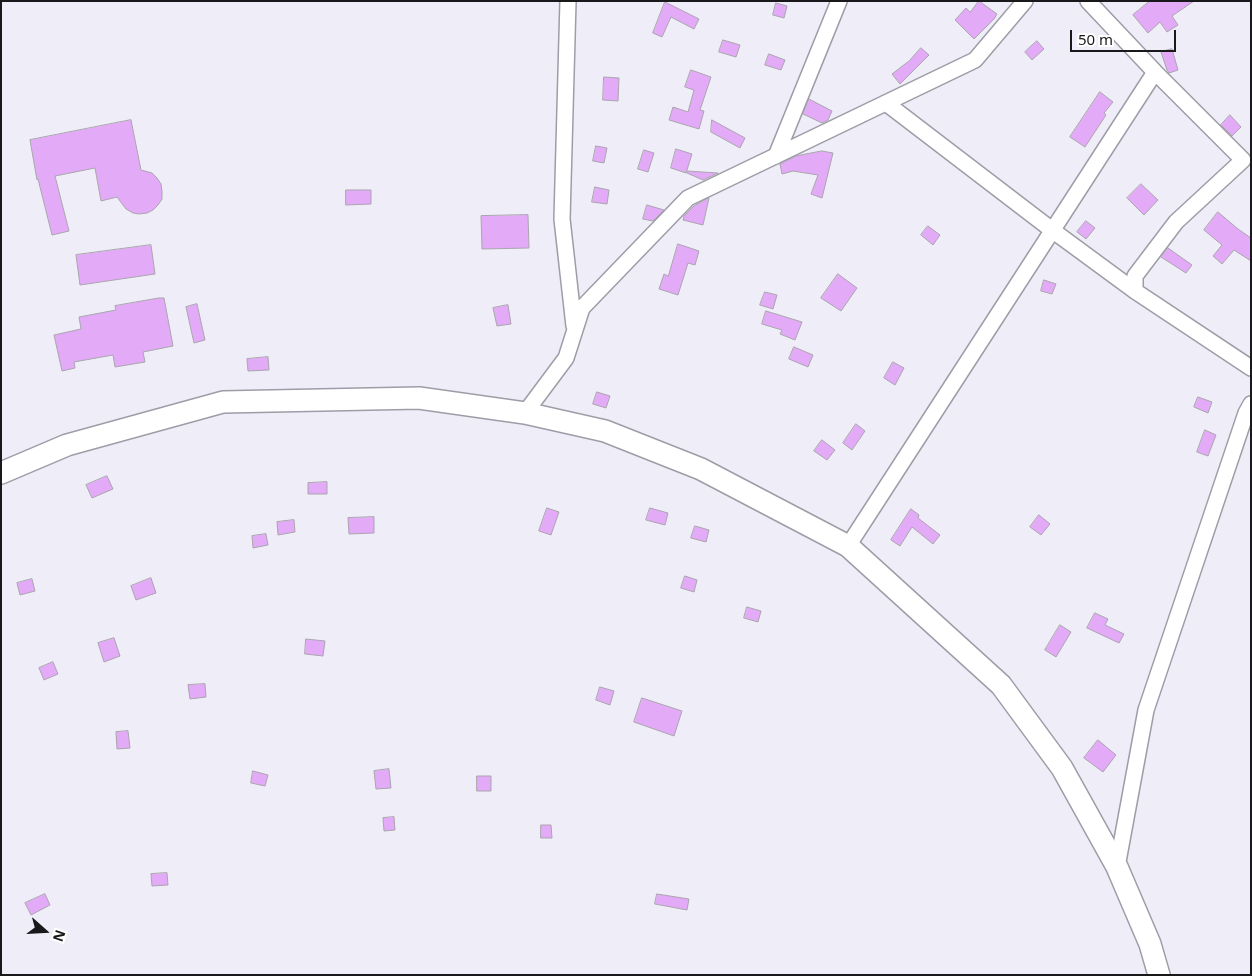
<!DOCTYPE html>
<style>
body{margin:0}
#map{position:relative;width:1252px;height:976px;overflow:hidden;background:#efeef8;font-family:"Noto Sans",sans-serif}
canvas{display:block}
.frame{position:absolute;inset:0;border:2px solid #19191c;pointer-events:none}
.north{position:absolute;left:20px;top:906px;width:50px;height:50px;-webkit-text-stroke:4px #fff;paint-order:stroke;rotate:109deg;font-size:14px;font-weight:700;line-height:20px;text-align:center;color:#19191c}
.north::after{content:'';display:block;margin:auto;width:18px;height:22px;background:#19191c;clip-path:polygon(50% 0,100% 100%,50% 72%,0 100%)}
.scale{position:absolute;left:1070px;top:30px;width:106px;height:22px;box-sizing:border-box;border:2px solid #19191c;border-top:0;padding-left:6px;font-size:15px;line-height:18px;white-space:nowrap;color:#19191c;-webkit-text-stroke:4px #fff;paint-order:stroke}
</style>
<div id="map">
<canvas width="1252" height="976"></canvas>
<div class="frame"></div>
<div class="north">N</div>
<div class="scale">50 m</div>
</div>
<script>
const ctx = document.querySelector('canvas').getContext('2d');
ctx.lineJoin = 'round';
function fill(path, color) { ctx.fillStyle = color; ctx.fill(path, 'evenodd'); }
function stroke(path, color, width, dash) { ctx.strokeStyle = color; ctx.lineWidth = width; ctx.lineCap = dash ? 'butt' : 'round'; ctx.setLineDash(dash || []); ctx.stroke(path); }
const building = new Path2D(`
 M 979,1 L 997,14 L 994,19 L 974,39 L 955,20 L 966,8 L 970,12 Z
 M 1150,1 L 1194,1 L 1172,16 L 1178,25 L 1167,32 L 1160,22 L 1148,33 L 1133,15 Z
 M 665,2 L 699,19 L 694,29 L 671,17 L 662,37 L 653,33 Z
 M 776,3 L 787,6 L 784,18 L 773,15 Z
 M 723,40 L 740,45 L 736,57 L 719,52 Z
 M 1037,41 L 1044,49 L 1032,60 L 1025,52 Z
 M 921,48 L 929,55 L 900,84 L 892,74 L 909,61 Z
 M 1172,49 L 1178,70 L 1169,73 L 1167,70 L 1161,52 Z
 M 769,54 L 785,60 L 781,70 L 765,65 Z
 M 691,70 L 711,77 L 700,110 L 704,111 L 699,129 L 669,120 L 673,107 L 688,112 L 694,90 L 685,87 Z
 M 604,77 L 619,78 L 618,101 L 603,100 Z
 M 1100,92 L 1113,102 L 1104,113 L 1106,115 L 1085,147 L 1070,137 Z
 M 809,99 L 832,111 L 828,120 L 822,123 L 803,114 Z
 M 1230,115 L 1241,127 L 1232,136 L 1221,125 Z
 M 131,120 L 141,170 L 152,173 L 157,178 L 161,184 L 162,191 L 162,199 L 158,205 L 153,210 L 147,213 L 139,214 L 133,213 L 126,209 L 117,197 L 101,201 L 95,168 L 55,176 L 69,231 L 52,235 L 38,179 L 37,180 L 30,140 Z
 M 712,120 L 745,138 L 740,148 L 711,132 Z
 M 596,146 L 607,148 L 604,163 L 593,161 Z
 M 676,149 L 692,154 L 686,173 L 671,168 Z
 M 644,150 L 654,153 L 648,172 L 638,169 Z
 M 822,151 L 833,153 L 822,198 L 811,194 L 818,175 L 793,171 L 782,174 L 780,164 L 796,156 Z
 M 687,171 L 718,173 L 703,180 L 687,173 Z
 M 1141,184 L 1158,200 L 1144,215 L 1127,198 Z
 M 595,187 L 609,190 L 607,204 L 592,202 Z
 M 346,190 L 371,190 L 371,204 L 346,205 Z
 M 709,198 L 703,225 L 683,220 L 684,216 L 694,206 Z
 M 647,205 L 664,210 L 653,221 L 643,219 Z
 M 1218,212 L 1238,229 L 1251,238 L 1251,261 L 1234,250 L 1222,264 L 1213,256 L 1222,245 L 1204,230 Z
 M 528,215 L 529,248 L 482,249 L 481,216 Z
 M 1086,221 L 1095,228 L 1086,239 L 1077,232 Z
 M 928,226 L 940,235 L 933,245 L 921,235 Z
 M 678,244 L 699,251 L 695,265 L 688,263 L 678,295 L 659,289 L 664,274 L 668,276 Z
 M 151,245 L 155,274 L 80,285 L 76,255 Z
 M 1168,248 L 1192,265 L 1186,273 L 1161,257 Z
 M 838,274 L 857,288 L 841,311 L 821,298 Z
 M 1044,280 L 1056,284 L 1052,294 L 1041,291 Z
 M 765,292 L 777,295 L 773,309 L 760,305 Z
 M 159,298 L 164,298 L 173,346 L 143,352 L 145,362 L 115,367 L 113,355 L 74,362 L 75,368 L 62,371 L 54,335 L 81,329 L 79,317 L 116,310 L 115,306 Z
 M 197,304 L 205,340 L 194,343 L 186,307 Z
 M 508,305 L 511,324 L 497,326 L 493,308 Z
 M 766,311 L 802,322 L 795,340 L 780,334 L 782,330 L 762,324 Z
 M 794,347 L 813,355 L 808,367 L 789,359 Z
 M 268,357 L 269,370 L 248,371 L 247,359 Z
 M 893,362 L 904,368 L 895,385 L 884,378 Z
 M 597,392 L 610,396 L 606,408 L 593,404 Z
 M 1198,397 L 1212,402 L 1208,413 L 1194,407 Z
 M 856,424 L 865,431 L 852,450 L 843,443 Z
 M 1205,430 L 1216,435 L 1208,456 L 1197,452 Z
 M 822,440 L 835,450 L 827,460 L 814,451 Z
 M 107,476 L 113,489 L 92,498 L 86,485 Z
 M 327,482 L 327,494 L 308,494 L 308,483 Z
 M 547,508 L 559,512 L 551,535 L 539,531 Z
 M 650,508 L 668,513 L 665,525 L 646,520 Z
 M 911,509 L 919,515 L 918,518 L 940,535 L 933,544 L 912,527 L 900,546 L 891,540 Z
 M 1039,515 L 1050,524 L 1041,535 L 1030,527 Z
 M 374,517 L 374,533 L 349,534 L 348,518 Z
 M 294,520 L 295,532 L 278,535 L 277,522 Z
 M 695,526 L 709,530 L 706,542 L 691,538 Z
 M 266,534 L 268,545 L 253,548 L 252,536 Z
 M 685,576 L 697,580 L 694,592 L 681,588 Z
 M 151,578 L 156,593 L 136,600 L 131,586 Z
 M 32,579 L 35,591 L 20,595 L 17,583 Z
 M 747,607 L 761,611 L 758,622 L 744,618 Z
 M 1095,613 L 1108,619 L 1105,625 L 1124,634 L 1119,643 L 1087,628 Z
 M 1060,625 L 1071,632 L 1056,657 L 1045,650 Z
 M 114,638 L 120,656 L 104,662 L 98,643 Z
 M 306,639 L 325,641 L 323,656 L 305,654 Z
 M 53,662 L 58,674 L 44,680 L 39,668 Z
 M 205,684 L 206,697 L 190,699 L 188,685 Z
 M 600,687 L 614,691 L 610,705 L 596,700 Z
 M 642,698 L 682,711 L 674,736 L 634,722 Z
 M 128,731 L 130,748 L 117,749 L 116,732 Z
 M 1098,740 L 1116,755 L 1103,772 L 1084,758 Z
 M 389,769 L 391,788 L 376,789 L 374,771 Z
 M 253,771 L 268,775 L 265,786 L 251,783 Z
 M 477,776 L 491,776 L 491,791 L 477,791 Z
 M 394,817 L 395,830 L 384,831 L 383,818 Z
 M 541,825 L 551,825 L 552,838 L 541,838 Z
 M 167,873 L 168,885 L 152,886 L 151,874 Z
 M 45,894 L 50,905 L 31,915 L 25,903 Z
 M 657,894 L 689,899 L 687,910 L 655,904 Z`);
fill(building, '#e2aaf7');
stroke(building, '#aaa5ad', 1);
const street = new Path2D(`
 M 568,1 L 562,219 L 574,326
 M 1088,1 L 1155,72 L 1243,160 L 1176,222 L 1135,276 L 1135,291
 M 886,103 L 1052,230 L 1135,291 L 1251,368
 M 776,156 L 839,1
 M 525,413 L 566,358 L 582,308 L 688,198 L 975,60 L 1025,1
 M 848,546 L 1155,72
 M 1117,867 L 1146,710 L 1246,413 L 1251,404`);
const secondary = new Path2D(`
 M 1,473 L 67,445 L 223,402 L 419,398 L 525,413 L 605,431 L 701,469 L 848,546 L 1001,685 L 1062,768 L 1117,867 L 1150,944 L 1159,975`);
stroke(street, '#9e9da7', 18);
stroke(secondary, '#9e9da7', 24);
stroke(street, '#fff', 15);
stroke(secondary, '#fff', 21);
</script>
